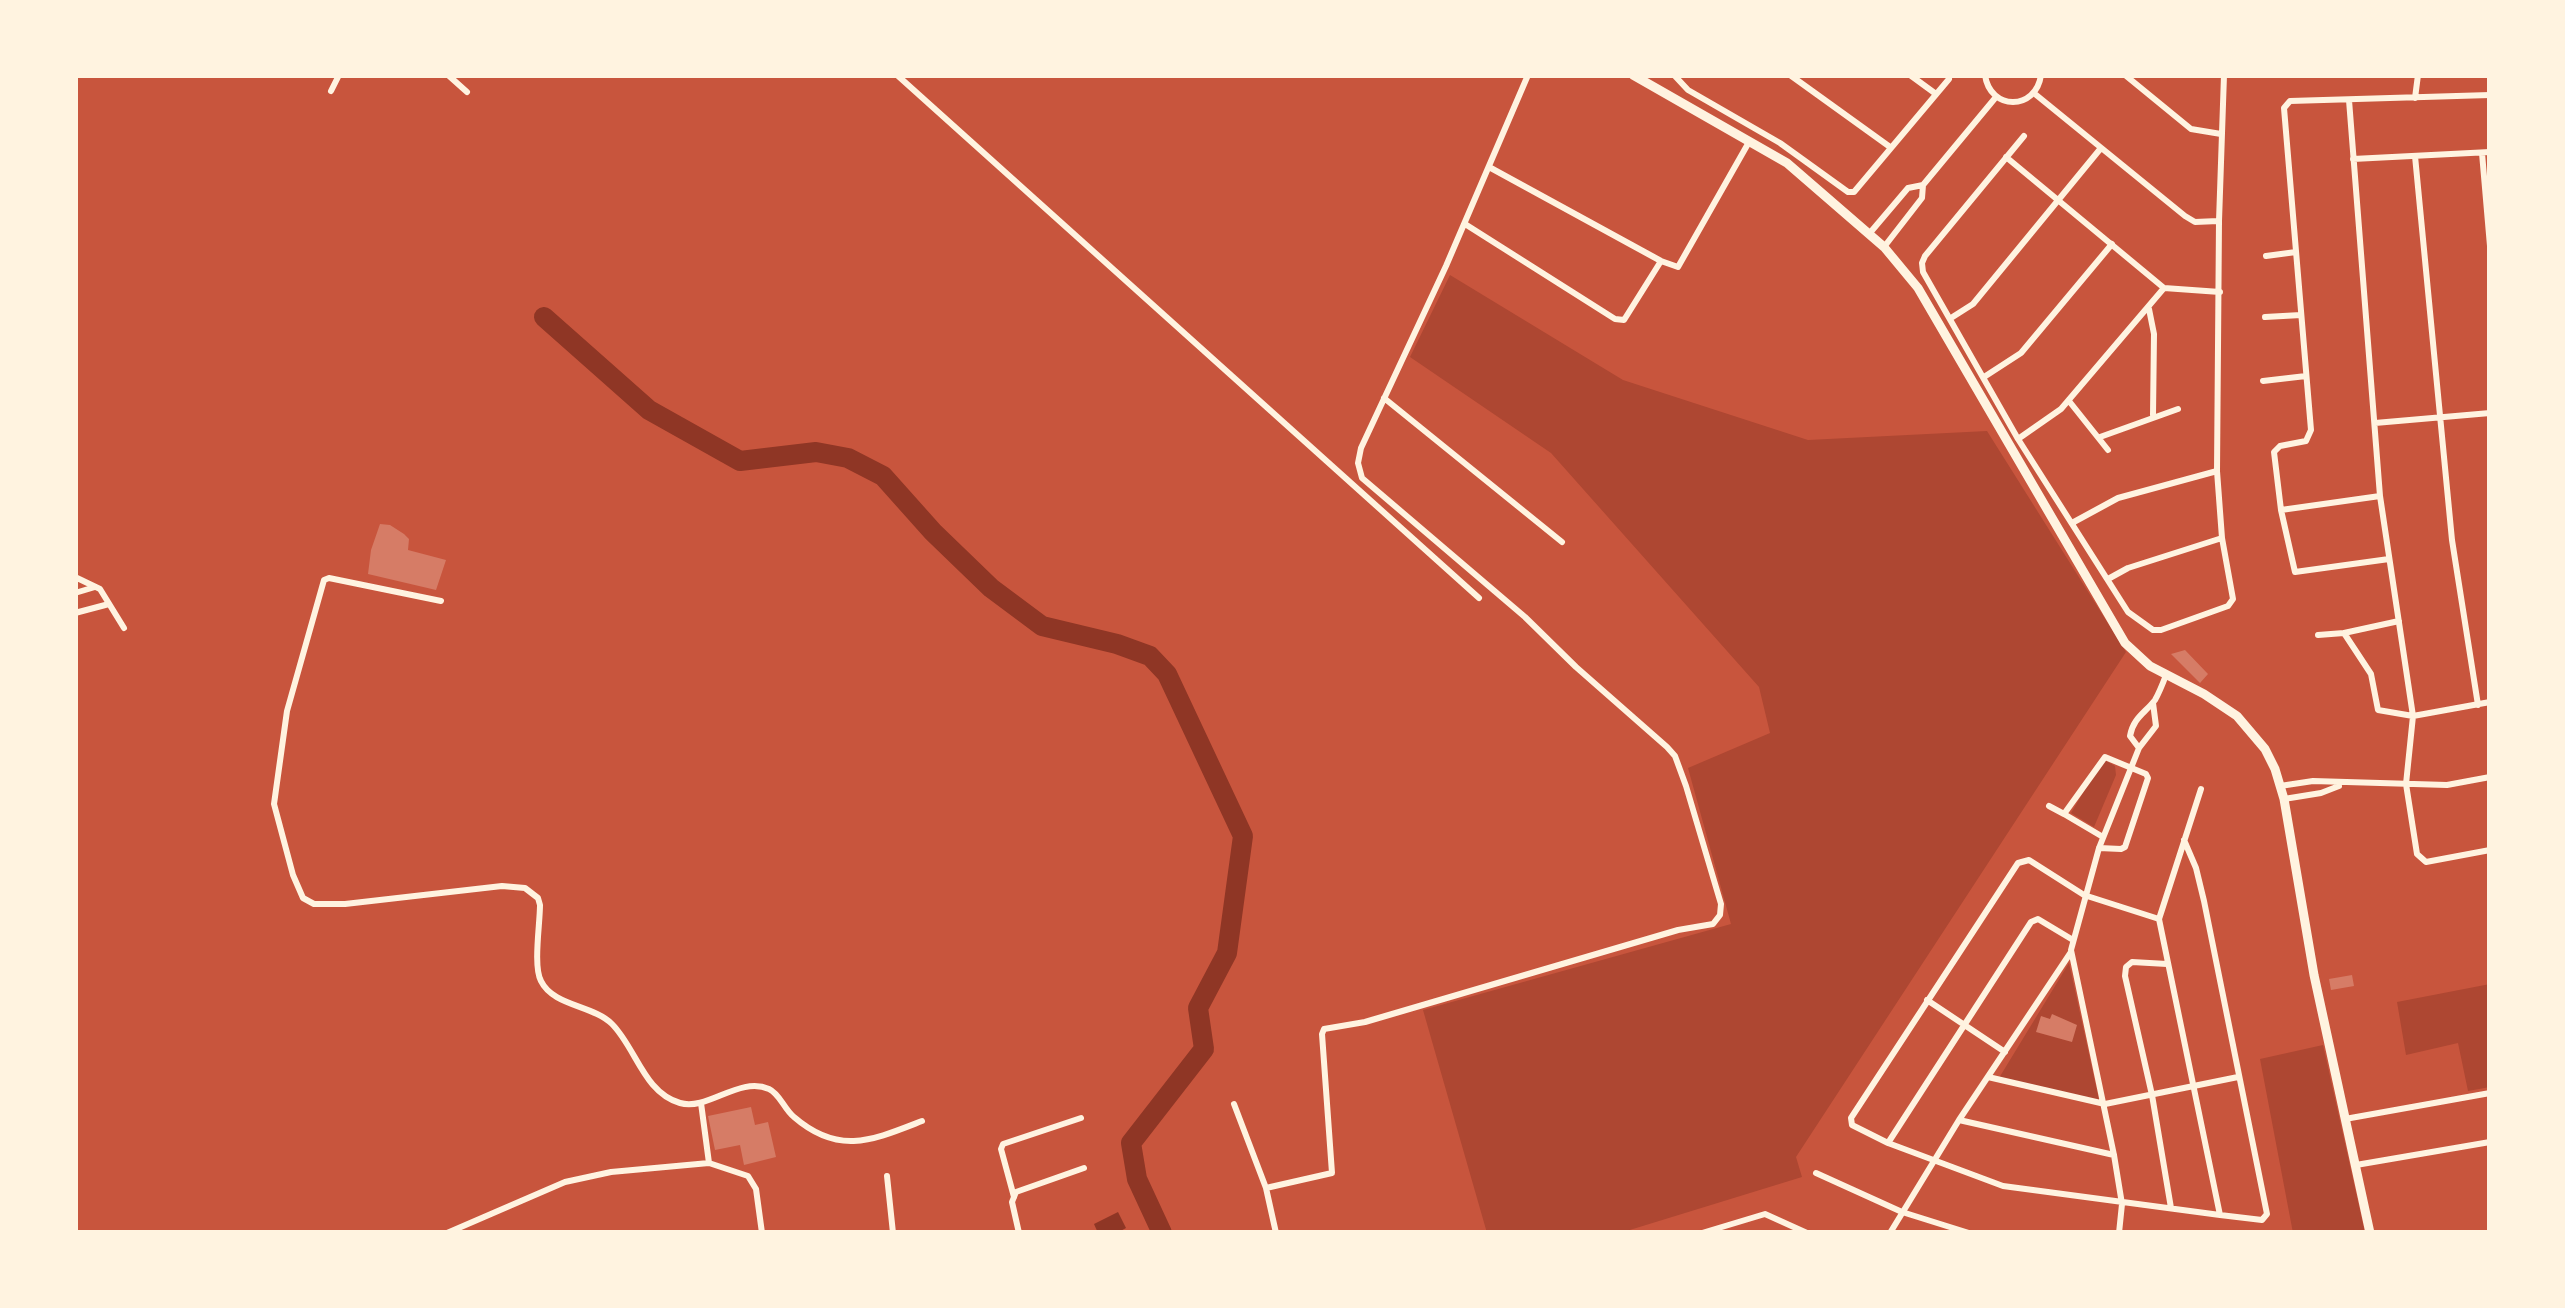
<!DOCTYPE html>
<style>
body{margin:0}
#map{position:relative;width:2565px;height:1308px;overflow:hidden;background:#c8553d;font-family:Spectral,serif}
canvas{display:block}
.frame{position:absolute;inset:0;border:78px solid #fff3e0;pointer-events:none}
</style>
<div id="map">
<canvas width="2565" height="1308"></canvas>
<div class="frame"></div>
</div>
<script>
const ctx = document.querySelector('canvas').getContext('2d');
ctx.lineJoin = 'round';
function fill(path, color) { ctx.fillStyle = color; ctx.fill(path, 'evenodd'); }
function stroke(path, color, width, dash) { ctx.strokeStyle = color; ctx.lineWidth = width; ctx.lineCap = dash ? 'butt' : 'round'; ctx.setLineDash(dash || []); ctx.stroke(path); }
fill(new Path2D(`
 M 1450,275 L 1623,380 L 1808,440 L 1987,431 L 2126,652 L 1796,1157 L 1802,1177 L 1620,1233 L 1487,1233 L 1423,1010 L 1731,924 L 1688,768 L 1770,733 L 1759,687 L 1551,453 L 1410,357 Z
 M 2103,759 L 2115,766 L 2116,775 L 2094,827 L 2071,813 Z
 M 2069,963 L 2099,1100 L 1999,1078 Z
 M 2490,984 L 2490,1087 L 2468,1091 L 2458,1043 L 2406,1055 L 2397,1002 Z
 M 2323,1045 L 2365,1233 L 2293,1233 L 2260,1059 Z`), '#ae4732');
fill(new Path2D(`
 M 1118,1212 L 1126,1228 L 1117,1233 L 1098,1233 L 1094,1224 Z`), '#8f3625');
stroke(new Path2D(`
 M 544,317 L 649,410 L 740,461 L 816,452 L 848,458 L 883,476 L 933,532 L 991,588 L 1042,626 L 1117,644 L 1150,656 L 1167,674 L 1243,836 L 1227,953 L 1198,1008 L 1204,1049 L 1131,1143 L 1137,1179 L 1162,1233`), '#8f3625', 20);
fill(new Path2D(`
 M 380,524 L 390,525 L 404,534 L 409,539 L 408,550 L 446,560 L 436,590 L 368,574 L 371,550 Z
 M 2185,650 L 2208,674 L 2200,683 L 2171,654 Z
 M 2352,975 L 2354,986 L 2331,990 L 2329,979 Z
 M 2052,1014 L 2077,1025 L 2072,1042 L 2036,1032 L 2041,1016 L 2050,1019 Z
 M 751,1107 L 755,1125 L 768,1122 L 776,1157 L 744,1165 L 740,1145 L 715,1150 L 708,1116 Z`), '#d67c66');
stroke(new Path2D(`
 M 448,75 L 467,92
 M 897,75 L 1479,598
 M 1674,75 L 1688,90 L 1780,143 L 1848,192 L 1854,192 L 1949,79
 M 1790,75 L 1890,147
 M 1910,75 L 1936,94
 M 1985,75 C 1990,111 2036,111 2041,75
 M 2125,75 L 2191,129 L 2221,134
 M 331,91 L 339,75
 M 2035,94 L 2185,216 L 2195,222 L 2218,221
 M 2415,98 L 2418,75
 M 2349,100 L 2380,496 L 2413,716 L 2406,784 L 2417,854 L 2426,862 L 2490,850
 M 2024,136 L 1925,256 L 1922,263 L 1923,272 L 2018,439 L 2128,612 L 2153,630 L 2161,630 L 2228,606 L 2233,599 L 2222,538 L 2217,471 L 2219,221 L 2224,75
 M 2482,153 L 2490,246
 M 2415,156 L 2452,540 L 2478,705
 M 2006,157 L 2164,288 L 2220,292
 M 2353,159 L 2490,152
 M 1489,167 L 1661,261 L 1678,267 L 1749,142
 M 1465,224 L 1615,319 L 1624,320 L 1661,261
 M 1869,234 L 1908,188 L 1923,185
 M 1884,247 L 1922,198 L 1923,185 L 1996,97
 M 2266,256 L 2296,252
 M 2149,309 L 2154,334 L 2153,415
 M 2265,317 L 2301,315
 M 1951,318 L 1973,304 L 2101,148
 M 1984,377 L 2021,353 L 2112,244
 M 2263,381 L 2306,376
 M 1384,398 L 1562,542
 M 2069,401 L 2108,450
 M 2375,423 L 2490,413
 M 2100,437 L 2178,409
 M 2018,439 L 2061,409 L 2164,288
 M 2380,496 L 2281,510 L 2295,572 L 2389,559
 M 2281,510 L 2274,452 L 2280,446 L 2306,441 L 2311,430 L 2284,108 L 2290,101 L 2490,95
 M 2072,523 L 2118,498 L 2217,471
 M 75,577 L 100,589 L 124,628
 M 2108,579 L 2128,568 L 2222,538
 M 75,593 L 95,587
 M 441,601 L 329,578 L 324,580 L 287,711 L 274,804 L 293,875 L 303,898 L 314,904 L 345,904 L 502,886 L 525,888 L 538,898 L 540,905 C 540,924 533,966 541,981 C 553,1006 593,1005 612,1024 C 636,1048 644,1093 680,1103 C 708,1111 739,1076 769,1089 C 780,1094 784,1109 794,1117 C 839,1156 873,1140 922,1121
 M 75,613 L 109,604
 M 2399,621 L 2344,633 L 2371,674 L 2378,710 L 2413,716 L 2490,702
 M 2318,635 L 2344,633
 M 2139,748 L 2130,736 C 2133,718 2145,713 2155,700 C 2159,693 2163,683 2166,675
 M 2280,786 L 2313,781 L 2447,785 L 2490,777
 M 2284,799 L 2321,793 L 2339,786
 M 2049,806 L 2064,814
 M 2184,840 L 2196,868 L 2204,901 L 2267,1214 L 2262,1220 L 2220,1215
 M 2099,848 L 2121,849 L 2125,847 L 2148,778 L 2146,774 L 2105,757 L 2064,814 L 2103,837
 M 2159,919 L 2220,1215 L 2003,1186 L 1888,1143 L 1852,1125 L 1851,1118 L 2018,863 L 2029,860 L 2084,895 L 2159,919 L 2201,789
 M 2167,964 L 2132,962 L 2126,967 L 2125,976 L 2152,1095 L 2171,1208
 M 1927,1000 L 2005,1052
 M 1988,1077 L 2105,1104 L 2238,1077
 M 701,1103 L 709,1163
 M 1234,1104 L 1266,1188 L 1276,1233
 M 2345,1119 L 2490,1093
 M 1959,1120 L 2114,1155
 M 1888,1143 L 2031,922 L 2038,919 L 2073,940
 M 2356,1165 L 2490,1142
 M 1816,1173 L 1902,1212 L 1969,1233
 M 887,1176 L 893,1233
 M 1266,1188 L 1332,1173 L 1322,1034 L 1324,1029 L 1365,1022 L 1678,930 L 1713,924 L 1720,915 L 1721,904 L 1686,786 L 1675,756 L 1667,747 L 1576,667 L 1525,617 L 1362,478 L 1358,463 L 1361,448 L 1446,266 L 1528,75
 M 1014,1197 L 1001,1149 L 1003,1144 L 1081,1118
 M 447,1233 L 565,1182 L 611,1172 L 709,1163 L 748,1176 L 756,1189 L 762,1233
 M 1019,1233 L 1012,1202 L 1016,1192 L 1084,1168
 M 1702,1233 L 1765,1214 L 1807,1233
 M 1890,1233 L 1959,1120 L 2071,952
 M 2119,1233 L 2122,1204 L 2114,1155 L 2071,950 L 2099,848 L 2139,748 L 2156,726 L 2153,703`), '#fff3e0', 6);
stroke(new Path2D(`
 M 1633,75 L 1787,163 L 1884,247 L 1918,288 L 2125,643 L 2150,666 L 2204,694 L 2237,716 L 2265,749 L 2275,769 L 2284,799 L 2314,975 L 2370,1233`), '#fff3e0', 9);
</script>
